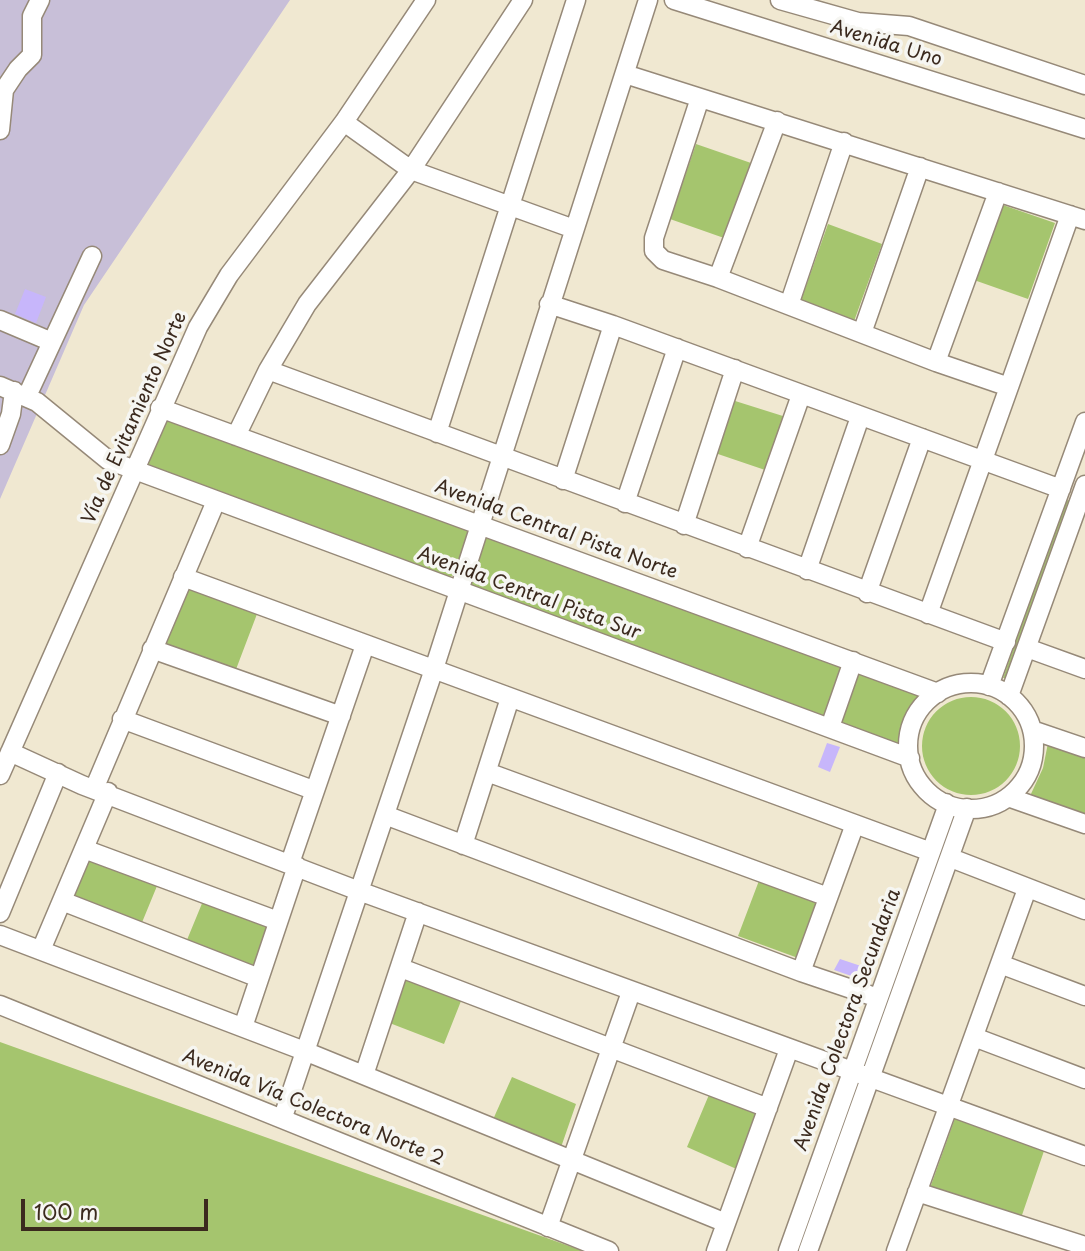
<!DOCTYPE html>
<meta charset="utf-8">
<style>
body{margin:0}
#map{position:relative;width:1085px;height:1251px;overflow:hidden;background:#f0e8d1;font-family:"Playpen Sans",sans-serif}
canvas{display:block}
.scale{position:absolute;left:21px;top:1199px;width:187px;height:32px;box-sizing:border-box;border:4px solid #3b2a1e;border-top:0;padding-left:9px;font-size:21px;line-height:24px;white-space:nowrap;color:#3b2a1e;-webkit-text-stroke:5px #f6f6f2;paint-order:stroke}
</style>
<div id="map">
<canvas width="1085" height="1251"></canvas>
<div class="scale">100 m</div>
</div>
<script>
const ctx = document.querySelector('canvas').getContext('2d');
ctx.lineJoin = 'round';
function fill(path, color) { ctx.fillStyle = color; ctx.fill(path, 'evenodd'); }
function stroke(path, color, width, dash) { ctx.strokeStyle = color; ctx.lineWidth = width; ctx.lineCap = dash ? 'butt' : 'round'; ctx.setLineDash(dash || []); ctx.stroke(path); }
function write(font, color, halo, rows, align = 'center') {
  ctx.font = font + ' "Playpen Sans",sans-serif'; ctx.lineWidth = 7; ctx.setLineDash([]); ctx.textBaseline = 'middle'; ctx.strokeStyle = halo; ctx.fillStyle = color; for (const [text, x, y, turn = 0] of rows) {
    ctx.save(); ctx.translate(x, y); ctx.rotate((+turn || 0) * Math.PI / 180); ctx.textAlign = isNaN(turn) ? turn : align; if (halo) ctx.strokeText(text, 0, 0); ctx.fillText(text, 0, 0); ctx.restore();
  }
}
fill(new Path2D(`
 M 0,0 L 290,0 L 84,305 L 0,499 Z`), '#c8bfd8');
fill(new Path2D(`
 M 696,144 L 751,163 L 724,238 L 670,219 Z
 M 1000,204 L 1055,223 L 1028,299 L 974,280 Z
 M 828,224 L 882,244 L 853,324 L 801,300 Z
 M 732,400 L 786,417 L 768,471 L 715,453 Z
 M 171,417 L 468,528 L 459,573 L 445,579 L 152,470 L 146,463 L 158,421 Z
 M 1069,500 L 1006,678 L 1003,678 L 1065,501 Z
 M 488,535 L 832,658 L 843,668 L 825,715 L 818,716 L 473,590 L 469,584 L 480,540 Z
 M 189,586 L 257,614 L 235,672 L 165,648 L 162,639 Z
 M 867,672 L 926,697 L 908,722 L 905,750 L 843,727 L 840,721 L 854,677 Z
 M922 746a49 49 0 1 1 98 0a49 49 0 1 1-98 0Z
 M 1048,743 L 1085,754 L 1085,815 L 1030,796 L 1043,768 Z
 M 79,855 L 157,886 L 136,937 L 55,903 Z
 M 760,878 L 822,899 L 798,958 L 738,936 Z
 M 203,901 L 276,926 L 255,979 L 182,952 Z
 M 403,973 L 463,996 L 444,1044 L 387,1022 Z
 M 0,1042 L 583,1251 L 0,1251 Z
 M 512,1077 L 576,1104 L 559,1153 L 491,1124 Z
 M 711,1090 L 763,1109 L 741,1171 L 687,1147 Z
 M 955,1118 L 1044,1151 L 1021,1218 L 930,1188 Z`), '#a5c56e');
fill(new Path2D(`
 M 25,289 L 46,297 L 36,323 L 15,314 Z
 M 827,743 L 840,747 L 830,772 L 818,767 Z
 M 840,959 L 867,968 L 863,980 L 834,970 Z`), '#c7b6fb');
const minor = new Path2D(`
 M 674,0 L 1085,129
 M 780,0 L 858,22 L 909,26 L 1085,85
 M 625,74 L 1085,220
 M 700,98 L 654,238 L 654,251 L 663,260 L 718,278 L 936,362
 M 344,122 L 411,170 L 574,229
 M 0,130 L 4,90 L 18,69 L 32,55 L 32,16 L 40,0
 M 998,192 L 936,362 L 1009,387 L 1070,215
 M 718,278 L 777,121
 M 549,304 L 613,325 L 1061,489
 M 789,305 L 844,142
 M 0,320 L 52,342
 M 862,333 L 920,167
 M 268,370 L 1006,642
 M 0,386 L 37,402 L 108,460 L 910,758
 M 27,396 L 92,256
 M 160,408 L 938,693
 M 437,433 L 576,0
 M 236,436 L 268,370 L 307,304 L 411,170 L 523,0
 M 0,445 L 11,414 L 14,391
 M 563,480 L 613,325
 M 625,503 L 677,348
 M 684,525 L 735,369
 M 747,548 L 801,395
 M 807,570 L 860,417
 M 183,577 L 931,852
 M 867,593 L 922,438
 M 928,614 L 1009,387
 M 1027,648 L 1085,669
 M 152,649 L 341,716
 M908 746a63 63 0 1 1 126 0a63 63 0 1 1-126 0Z
 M 989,686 L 1085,422
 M 1009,696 L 1085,485
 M 122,719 L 313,790
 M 830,727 L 853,661
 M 1032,730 L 1085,748
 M 10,752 L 82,785 L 359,891 L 1085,1156
 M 487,772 L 828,897
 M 0,775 L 198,327 L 229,275 L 344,122 L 426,0
 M 94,789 L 216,501
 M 1008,797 L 1085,824
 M 385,815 L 801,972 L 878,998
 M 463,845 L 510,698
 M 84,849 L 278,921
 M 951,858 L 1085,910
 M 290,863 L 365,645
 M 62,901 L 259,978
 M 0,913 L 58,773
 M 0,935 L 307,1052 L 726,1223
 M 41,950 L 108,792
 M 1000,964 L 1085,996
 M 401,968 L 768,1108
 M 801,972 L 855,824
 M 0,1005 L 609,1251
 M 243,1027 L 297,866
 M 974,1037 L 1085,1079
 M 364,1075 L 418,912
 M 283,1117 L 434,669 L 648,0
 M 917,1192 L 1085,1246
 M 548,1227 L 631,992
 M 716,1251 L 789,1049
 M 788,1251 L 946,810 L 946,803
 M 808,1251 L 967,808
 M 896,1251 L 1027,889`);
stroke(minor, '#968978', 21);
stroke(minor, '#fff', 18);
write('19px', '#3b2a1e', '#f6f6f2', [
 ["Avenida Uno",886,44,17],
 ["Vía de Evitamiento Norte",135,418,-66],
 ["Avenida Central Pista Norte",556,530,20],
 ["Avenida Central Pista Sur",529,594,20],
 ["Avenida Colectora Secundaria",848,1020,-70],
 ["Avenida Vía Colectora Norte 2",313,1108,22]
]);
</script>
